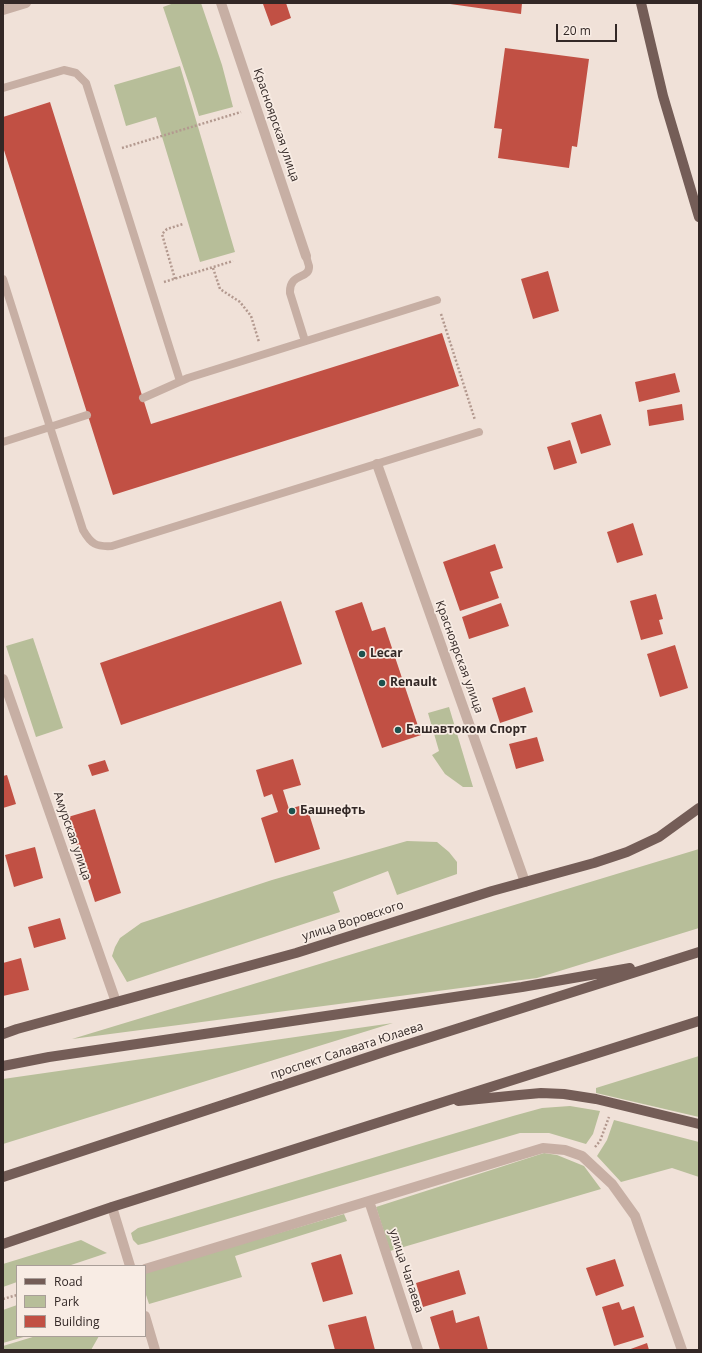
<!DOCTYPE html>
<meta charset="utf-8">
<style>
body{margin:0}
#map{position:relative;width:702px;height:1353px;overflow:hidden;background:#f0e1d8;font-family:"Open Sans",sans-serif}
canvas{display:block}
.frame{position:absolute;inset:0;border:4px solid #332826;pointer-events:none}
.legend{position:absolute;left:16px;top:1265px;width:130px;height:72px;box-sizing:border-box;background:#f8ece4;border:1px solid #a99e98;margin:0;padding:5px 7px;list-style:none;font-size:12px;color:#332826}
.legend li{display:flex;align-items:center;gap:8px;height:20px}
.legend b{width:20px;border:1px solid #a99e98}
.scale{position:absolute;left:556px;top:24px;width:61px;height:18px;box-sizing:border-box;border:2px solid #332826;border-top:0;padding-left:5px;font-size:12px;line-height:14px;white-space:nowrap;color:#332826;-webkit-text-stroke:3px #f8ece4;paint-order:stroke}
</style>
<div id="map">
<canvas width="702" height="1353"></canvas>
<div class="frame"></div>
<ul class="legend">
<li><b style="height:5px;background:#745d57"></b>Road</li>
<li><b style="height:11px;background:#b7be99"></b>Park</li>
<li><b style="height:11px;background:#c15044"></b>Building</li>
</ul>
<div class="scale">20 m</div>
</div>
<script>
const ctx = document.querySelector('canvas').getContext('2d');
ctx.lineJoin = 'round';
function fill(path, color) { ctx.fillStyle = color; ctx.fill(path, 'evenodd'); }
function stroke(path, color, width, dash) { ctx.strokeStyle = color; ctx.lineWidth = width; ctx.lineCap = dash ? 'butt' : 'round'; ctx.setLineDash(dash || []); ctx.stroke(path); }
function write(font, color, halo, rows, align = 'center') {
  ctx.font = font + ' "Open Sans",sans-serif'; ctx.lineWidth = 3.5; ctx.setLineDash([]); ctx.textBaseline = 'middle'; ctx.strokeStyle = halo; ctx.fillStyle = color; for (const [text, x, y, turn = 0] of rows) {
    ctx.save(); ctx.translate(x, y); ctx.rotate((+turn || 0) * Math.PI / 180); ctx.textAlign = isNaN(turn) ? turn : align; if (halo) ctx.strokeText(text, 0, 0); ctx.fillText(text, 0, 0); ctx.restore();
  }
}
fill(new Path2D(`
 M 174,3 L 201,3 L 222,65 L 233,107 L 199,116 L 192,93 L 163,7 Z
 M 180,66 L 235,252 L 200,262 L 156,117 L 126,126 L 114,85 Z
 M 33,638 L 63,728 L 36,737 L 6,646 Z
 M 449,707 L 473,787 L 463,787 L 445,774 L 432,755 L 439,751 L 428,713 Z
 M 407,841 L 437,842 L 449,852 L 457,862 L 457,874 L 397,895 L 388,871 L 333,892 L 340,912 L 127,982 L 112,956 L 115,947 L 120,938 L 141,923 L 272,880 Z
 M 699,849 L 699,928 L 537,978 L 72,1039 Z
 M 393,1023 L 3,1144 L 3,1079 Z
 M 699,1056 L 699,1117 L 596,1093 L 596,1088 Z
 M 570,1106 L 600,1111 L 593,1134 L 586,1144 L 549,1133 L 520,1133 L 146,1243 L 138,1245 L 133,1240 L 131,1233 L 138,1228 L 513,1116 L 542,1108 Z
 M 614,1120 L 699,1142 L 699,1177 L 672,1168 L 621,1182 L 597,1156 L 607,1140 Z
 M 544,1153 L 557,1155 L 584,1166 L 601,1189 L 390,1251 L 376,1207 Z
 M 344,1214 L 347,1221 L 235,1256 L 242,1277 L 149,1304 L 145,1292 L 145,1272 Z
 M 81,1240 L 107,1253 L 68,1266 L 17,1266 L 17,1282 L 3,1287 L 3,1264 Z
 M 17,1305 L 17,1336 L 27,1336 L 3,1343 L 3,1310 Z
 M 36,1336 L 99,1336 L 91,1350 L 3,1350 L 3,1346 Z`), '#b7be99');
fill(new Path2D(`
 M 266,3 L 286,3 L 291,18 L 271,26 L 263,4 Z
 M 443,3 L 522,3 L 521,14 Z
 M 505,48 L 589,59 L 577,147 L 572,146 L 569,168 L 498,158 L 502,129 L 494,128 Z
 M 50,102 L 151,424 L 442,333 L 459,386 L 113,495 L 3,147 L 3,117 Z
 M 548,271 L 559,311 L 533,319 L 521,279 Z
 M 675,373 L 680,392 L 639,402 L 635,382 Z
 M 682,404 L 684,420 L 649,426 L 647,410 Z
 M 601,414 L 611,445 L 581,454 L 571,423 Z
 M 570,440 L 577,463 L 554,470 L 547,447 Z
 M 633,523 L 643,555 L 617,563 L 607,532 Z
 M 495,544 L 503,568 L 490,572 L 499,598 L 460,611 L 443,562 Z
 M 656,594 L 663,619 L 659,620 L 663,634 L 641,640 L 630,601 Z
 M 281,601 L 302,664 L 121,725 L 100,663 Z
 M 362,602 L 372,631 L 385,627 L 421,735 L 382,748 L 335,611 Z
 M 501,603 L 509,626 L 469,639 L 462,617 Z
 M 675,645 L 688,688 L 660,697 L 647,654 Z
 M 525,687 L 533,712 L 500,723 L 492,698 Z
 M 537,737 L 544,761 L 516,769 L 509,744 Z
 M 293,759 L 301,785 L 283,790 L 289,809 L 306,804 L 320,849 L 275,863 L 261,818 L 278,812 L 272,794 L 264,797 L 256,770 Z
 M 105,760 L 109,771 L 92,776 L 88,765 Z
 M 7,775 L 16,804 L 3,808 L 3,776 Z
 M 95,809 L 121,893 L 95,902 L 68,817 Z
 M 35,847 L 43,878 L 14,887 L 5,855 Z
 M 60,918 L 66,939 L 34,948 L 28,927 Z
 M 21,958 L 29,990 L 3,996 L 3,963 Z
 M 341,1254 L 353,1294 L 323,1302 L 311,1263 Z
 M 615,1259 L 624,1286 L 596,1296 L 586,1268 Z
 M 459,1270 L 466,1294 L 423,1307 L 416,1283 Z
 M 619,1302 L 622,1310 L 634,1306 L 644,1337 L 614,1346 L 602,1307 Z
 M 453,1310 L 456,1323 L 479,1316 L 488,1350 L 440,1350 L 430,1317 Z
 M 366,1316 L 375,1350 L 335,1350 L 328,1325 Z
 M 647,1343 L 649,1350 L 628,1350 Z`), '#c15044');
stroke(new Path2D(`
 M 122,148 L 241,112
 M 213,268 L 220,289 L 240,302 L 251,316 L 259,342
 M 175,279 L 162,234 L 167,229 L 183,224
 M 164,282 L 233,261
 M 441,314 L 475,420
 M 595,1147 L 600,1141 L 609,1117
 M 3,1299 L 17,1295`), '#b3998f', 2.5, [2, 2]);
stroke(new Path2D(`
 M 3,88 L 64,70 L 76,73 L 86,83 L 180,381
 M 3,279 L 50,427 L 3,442
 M 305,341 L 290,293 C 289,272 310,280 309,266 C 308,263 307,259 306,256
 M 143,398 L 188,378 L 437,300
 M 87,415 L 50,427 L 83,530 C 91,544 96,547 112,546 L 479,432`), '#c7afa4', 8);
stroke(new Path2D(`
 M 221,3 L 306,256
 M 3,10 L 26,3
 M 377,464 L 525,882
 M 3,679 L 116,1002
 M 369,1201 L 418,1350
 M 112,1207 L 130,1266
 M 145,1269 L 543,1148 L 565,1150 L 582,1156 L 612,1184 L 635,1216 L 682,1350
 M 145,1316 L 155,1350`), '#c7afa4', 10);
stroke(new Path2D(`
 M 641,3 L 663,96 L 699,217
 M 3,1034 L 17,1029 L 296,953 L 492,891 L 594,863 L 627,852 L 659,837 L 699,808
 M 3,1066 L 49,1057 L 522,987 L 630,968
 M 458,1101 L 519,1095 L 541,1093 L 564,1094 L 596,1099 L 699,1124
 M 3,1177 L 393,1049 L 699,952
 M 3,1244 L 112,1207 L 699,1021`), '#745d57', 10);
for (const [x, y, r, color] of [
 [362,654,4,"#1d524e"],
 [382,683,4,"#1d524e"],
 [398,730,4,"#1d524e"],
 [292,811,4,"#1d524e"]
]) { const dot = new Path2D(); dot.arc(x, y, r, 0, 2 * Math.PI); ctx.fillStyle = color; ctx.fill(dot); stroke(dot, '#f8ece4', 1.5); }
write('12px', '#332826', '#f8ece4', [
 ["Красноярская улица",276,125,71],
 ["Красноярская улица",459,657,70],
 ["Амурская улица",72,836,71],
 ["улица Воровского",353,921,-18],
 ["проспект Салавата Юлаева",347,1051,-18],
 ["улица Чапаева",406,1271,72]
]);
write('bold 12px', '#332826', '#f8ece4', [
 ["Lecar",370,654],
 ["Renault",390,683],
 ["Башавтоком Спорт",406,730],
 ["Башнефть",300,811]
], 'left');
</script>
